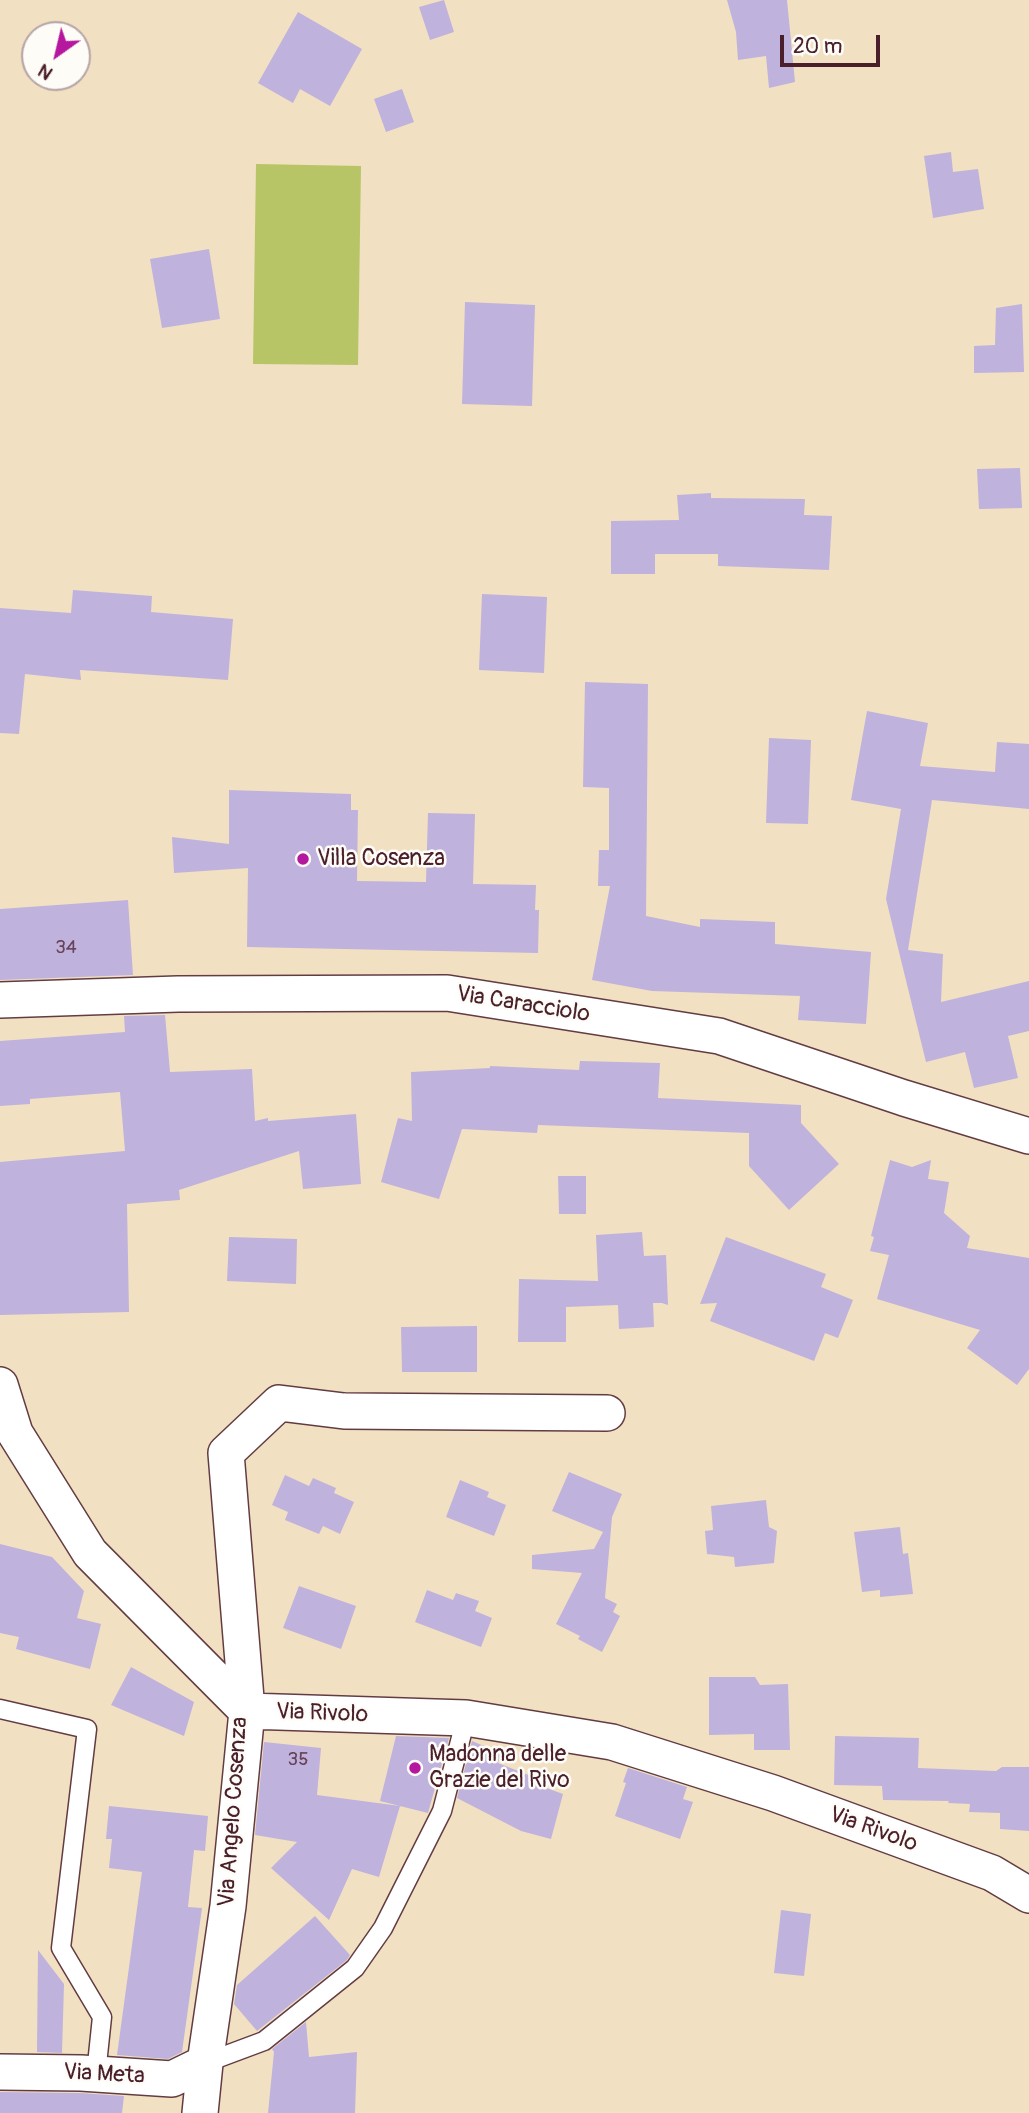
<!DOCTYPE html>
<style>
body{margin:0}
#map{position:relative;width:1029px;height:2113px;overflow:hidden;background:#f2e0c2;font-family:Pangolin,sans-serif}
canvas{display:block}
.north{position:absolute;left:21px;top:21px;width:70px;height:70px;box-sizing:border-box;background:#fdfcf7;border:2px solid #b5a4a5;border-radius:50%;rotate:214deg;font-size:19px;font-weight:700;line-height:28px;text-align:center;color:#4a1f2b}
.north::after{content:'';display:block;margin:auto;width:24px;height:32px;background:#b5179e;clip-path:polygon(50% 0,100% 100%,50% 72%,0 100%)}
.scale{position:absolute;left:780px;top:35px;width:100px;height:32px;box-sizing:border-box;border:4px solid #4a1f2b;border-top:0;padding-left:9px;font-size:21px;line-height:24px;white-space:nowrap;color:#4a1f2b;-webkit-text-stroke:5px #fdfcf7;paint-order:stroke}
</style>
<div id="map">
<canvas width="1029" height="2113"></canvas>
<div class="north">N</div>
<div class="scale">20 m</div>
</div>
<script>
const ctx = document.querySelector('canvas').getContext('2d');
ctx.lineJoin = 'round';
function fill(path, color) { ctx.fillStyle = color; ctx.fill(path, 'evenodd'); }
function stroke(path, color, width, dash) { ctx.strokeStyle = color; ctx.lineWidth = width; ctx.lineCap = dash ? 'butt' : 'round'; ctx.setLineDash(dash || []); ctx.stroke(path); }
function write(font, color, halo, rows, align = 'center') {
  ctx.font = font + ' Pangolin,sans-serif'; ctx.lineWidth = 5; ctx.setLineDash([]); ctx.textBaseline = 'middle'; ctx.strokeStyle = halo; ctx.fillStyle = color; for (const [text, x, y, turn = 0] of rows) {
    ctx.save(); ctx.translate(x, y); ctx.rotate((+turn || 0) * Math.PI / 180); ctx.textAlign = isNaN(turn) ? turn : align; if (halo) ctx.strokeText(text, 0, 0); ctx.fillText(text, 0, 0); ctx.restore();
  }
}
fill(new Path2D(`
 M 256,164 L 361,166 L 358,365 L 253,364 Z`), '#b7c567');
fill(new Path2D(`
 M 444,0 L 454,32 L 430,40 L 419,7 Z
 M 727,0 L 787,0 L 795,82 L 769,88 L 766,56 L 738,60 L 736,32 Z
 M 298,12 L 362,49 L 330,106 L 300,89 L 293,103 L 258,83 Z
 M 402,89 L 414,122 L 386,132 L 374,99 Z
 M 951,152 L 953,172 L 978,169 L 984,209 L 933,218 L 924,156 Z
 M 209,249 L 220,319 L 162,328 L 150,259 Z
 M 465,302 L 535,305 L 532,406 L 462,404 Z
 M 1022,304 L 1024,372 L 974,373 L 974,346 L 995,345 L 996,308 Z
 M 1020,468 L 1022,508 L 979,509 L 977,469 Z
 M 711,493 L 711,498 L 805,499 L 804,515 L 832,516 L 829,570 L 718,566 L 718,554 L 655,554 L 655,574 L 611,574 L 611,521 L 679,520 L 677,495 Z
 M 73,590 L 152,596 L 151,612 L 233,619 L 228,680 L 80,670 L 81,680 L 25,674 L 19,734 L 0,733 L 0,608 L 71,613 Z
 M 482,594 L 547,597 L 544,673 L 479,670 Z
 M 585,682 L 648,684 L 646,916 L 700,927 L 700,919 L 775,922 L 775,944 L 871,952 L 866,1024 L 798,1020 L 800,996 L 652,991 L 592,980 L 610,886 L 598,886 L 599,850 L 609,850 L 609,788 L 583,787 Z
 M 867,711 L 928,723 L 920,766 L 995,772 L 997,742 L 1029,744 L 1029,809 L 932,800 L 908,950 L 943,954 L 941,1002 L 1029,981 L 1029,1031 L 1008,1036 L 1018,1078 L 974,1088 L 965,1052 L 926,1062 L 886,899 L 901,809 L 851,800 Z
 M 769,738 L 811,740 L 808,824 L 766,823 Z
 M 229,790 L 351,794 L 351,810 L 358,810 L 357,881 L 426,882 L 428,813 L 475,814 L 473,884 L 536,885 L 535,910 L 539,910 L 538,953 L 247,947 L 248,868 L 174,873 L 172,837 L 229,844 Z
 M 128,900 L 133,975 L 0,980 L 0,909 Z
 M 165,1015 L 170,1072 L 252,1069 L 255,1121 L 268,1118 L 268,1121 L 356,1114 L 361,1184 L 303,1189 L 299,1151 L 179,1190 L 180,1200 L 127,1204 L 129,1312 L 0,1315 L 0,1162 L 125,1151 L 120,1092 L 30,1099 L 30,1104 L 0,1106 L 0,1041 L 125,1032 L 124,1016 Z
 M 580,1061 L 660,1063 L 658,1098 L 801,1105 L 801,1123 L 839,1164 L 789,1210 L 749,1166 L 749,1133 L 538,1125 L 537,1133 L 462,1129 L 439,1199 L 381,1182 L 398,1118 L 412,1121 L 411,1072 L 490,1068 L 490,1066 L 579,1070 Z
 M 890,1160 L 912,1167 L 931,1160 L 928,1179 L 949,1182 L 944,1213 L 970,1236 L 967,1248 L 1029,1258 L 1029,1369 L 1017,1385 L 967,1348 L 980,1330 L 877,1299 L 889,1255 L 870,1251 L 874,1237 L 871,1236 Z
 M 558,1176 L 586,1176 L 586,1214 L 559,1214 Z
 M 642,1232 L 644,1256 L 666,1255 L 668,1305 L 662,1303 L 653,1303 L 654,1327 L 619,1329 L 618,1305 L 566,1307 L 566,1342 L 518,1342 L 519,1279 L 598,1281 L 596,1235 Z
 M 229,1237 L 297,1239 L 296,1284 L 227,1281 Z
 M 726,1237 L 826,1274 L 821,1287 L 853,1300 L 838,1338 L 825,1333 L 814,1361 L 710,1321 L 717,1303 L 700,1304 Z
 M 477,1326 L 477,1372 L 402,1372 L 401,1327 Z
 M 569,1472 L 622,1494 L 612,1517 L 605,1598 L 617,1604 L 613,1612 L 620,1616 L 602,1652 L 578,1639 L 580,1636 L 556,1624 L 582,1573 L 532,1569 L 532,1555 L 594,1549 L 603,1532 L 552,1511 Z
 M 285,1475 L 309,1486 L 313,1478 L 336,1488 L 334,1493 L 354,1502 L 340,1534 L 323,1526 L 319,1534 L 285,1520 L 288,1512 L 272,1505 Z
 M 460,1480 L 489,1492 L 487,1497 L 506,1505 L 494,1536 L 446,1517 Z
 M 766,1500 L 769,1527 L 777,1531 L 774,1563 L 735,1567 L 734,1557 L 707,1554 L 705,1531 L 713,1530 L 711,1506 Z
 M 900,1527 L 903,1554 L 908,1553 L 913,1594 L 880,1597 L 880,1590 L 862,1592 L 854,1532 Z
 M 0,1544 L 52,1557 L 84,1591 L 77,1618 L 101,1624 L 90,1669 L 16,1649 L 19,1637 L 0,1633 Z
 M 299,1586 L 356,1606 L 341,1649 L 283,1628 Z
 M 427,1590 L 453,1600 L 456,1593 L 479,1601 L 475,1611 L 492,1618 L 481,1647 L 415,1622 Z
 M 131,1667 L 194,1702 L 184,1736 L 111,1705 Z
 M 709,1677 L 755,1677 L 760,1685 L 788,1684 L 790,1750 L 754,1750 L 754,1734 L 709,1735 Z
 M 396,1736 L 449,1738 L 428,1813 L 380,1801 Z
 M 835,1736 L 919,1738 L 918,1768 L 996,1771 L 1002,1767 L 1029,1767 L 1029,1831 L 1000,1829 L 1000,1813 L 969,1812 L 970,1804 L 948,1803 L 949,1801 L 883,1800 L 882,1786 L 834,1785 Z
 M 472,1741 L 501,1753 L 498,1763 L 541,1780 L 541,1786 L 563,1794 L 551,1839 L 521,1831 L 457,1798 Z
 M 264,1742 L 321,1748 L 317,1795 L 400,1806 L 379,1877 L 352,1869 L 329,1920 L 271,1868 L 297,1842 L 255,1835 Z
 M 628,1768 L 687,1787 L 683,1799 L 693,1802 L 680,1839 L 615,1816 L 626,1783 L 623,1782 Z
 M 109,1806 L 208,1816 L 205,1851 L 194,1850 L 188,1907 L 202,1908 L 182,2052 L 168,2059 L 117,2055 L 142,1872 L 109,1868 L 112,1839 L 106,1839 Z
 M 781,1910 L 811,1914 L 804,1976 L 774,1973 Z
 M 315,1916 L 350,1955 L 347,1960 L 257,2031 L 234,2004 L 237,1985 Z
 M 38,1950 L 64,1984 L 62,2053 L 37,2052 Z
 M 306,2022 L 309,2057 L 357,2052 L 355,2113 L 268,2113 L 274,2052 L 272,2049 Z
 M 0,2092 L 80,2093 L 124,2096 L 122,2113 L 0,2113 Z`), '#bfb2dd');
const service = new Path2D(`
 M 0,1709 L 87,1729 L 61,1948 L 102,2017 L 96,2074
 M 205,2063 L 264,2041 L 355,1968 L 383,1928 L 442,1811 L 466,1718`);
const minor = new Path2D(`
 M 0,1000 L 178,994 L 447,993 L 719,1036 L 904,1098 L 1029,1136
 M 0,1385 L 15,1433 L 90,1553 L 247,1711 L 228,1906 L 205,2063 L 200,2113
 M 607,1413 L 344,1411 L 279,1403 L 226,1453 L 247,1711 L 466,1718 L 612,1742 L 773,1793 L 992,1873 L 1029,1895
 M 0,2072 L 81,2073 L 172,2079 L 205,2063`);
stroke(service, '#633c42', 21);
stroke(minor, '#633c42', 38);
stroke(service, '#fff', 18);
stroke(minor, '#fff', 35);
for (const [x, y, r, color] of [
 [303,859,7,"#b5179e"],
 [415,1768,7,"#b5179e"]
]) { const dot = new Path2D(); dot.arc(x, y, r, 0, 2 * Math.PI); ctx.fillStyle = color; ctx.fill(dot); stroke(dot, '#fdfcf7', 2.5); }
write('19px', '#674458', null, [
 ["34",66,948],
 ["35",298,1760]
]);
write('23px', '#4a1f2b', '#fdfcf7', [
 ["Villa Cosenza",317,859],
 ["Madonna delle",429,1755],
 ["Grazie del Rivo",429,1781]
], 'left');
write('23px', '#4a1f2b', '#fdfcf7', [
 ["Via Caracciolo",523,1005,9],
 ["Via Rivolo",322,1714,2],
 ["Via Angelo Cosenza",234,1812,-86],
 ["Via Rivolo",873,1830,20],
 ["Via Meta",104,2075,3]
]);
</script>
